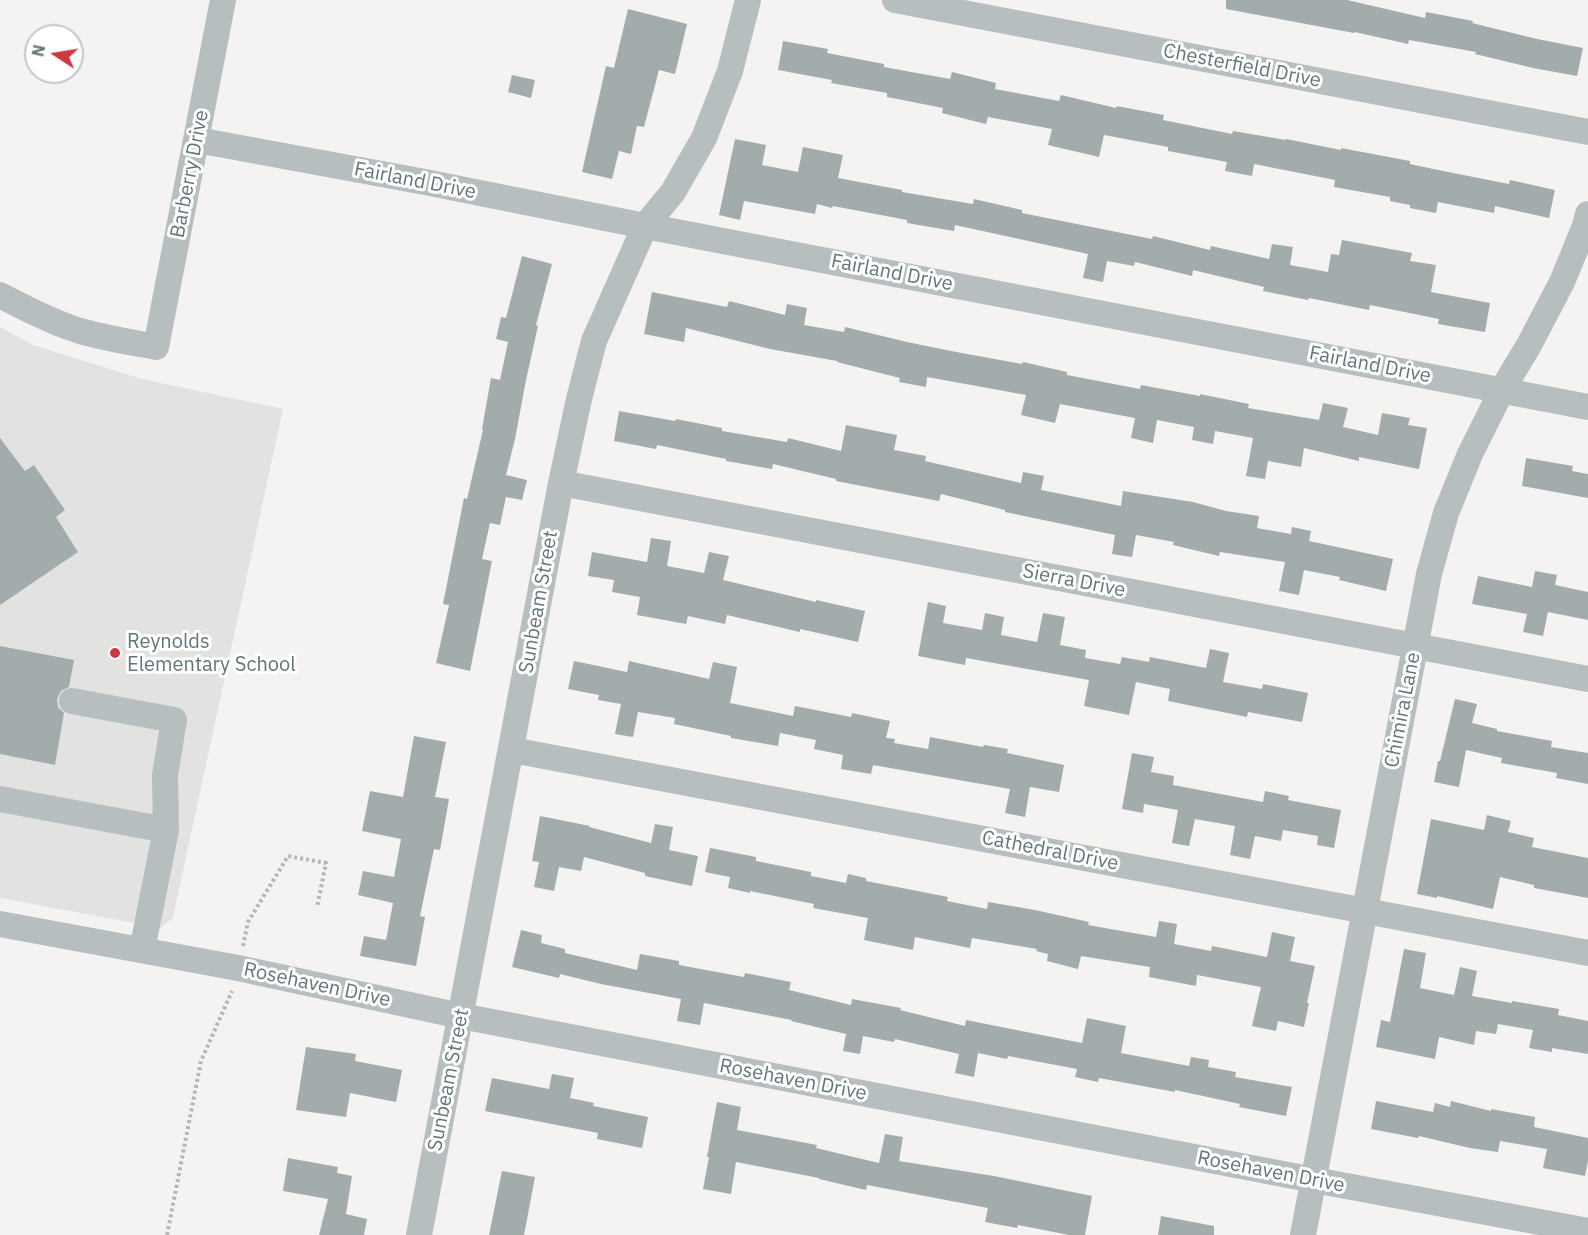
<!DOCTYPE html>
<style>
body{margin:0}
#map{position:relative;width:1588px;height:1235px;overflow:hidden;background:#f4f3f1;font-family:"IBM Plex Sans",sans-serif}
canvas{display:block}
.north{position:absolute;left:24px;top:24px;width:60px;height:60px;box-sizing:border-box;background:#fff;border:2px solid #c1c8c9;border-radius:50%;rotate:282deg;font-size:16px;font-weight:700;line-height:24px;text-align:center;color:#637679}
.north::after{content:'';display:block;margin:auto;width:21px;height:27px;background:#cd3843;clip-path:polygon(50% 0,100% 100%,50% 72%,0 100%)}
</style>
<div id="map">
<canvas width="1588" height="1235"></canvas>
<div class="north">N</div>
</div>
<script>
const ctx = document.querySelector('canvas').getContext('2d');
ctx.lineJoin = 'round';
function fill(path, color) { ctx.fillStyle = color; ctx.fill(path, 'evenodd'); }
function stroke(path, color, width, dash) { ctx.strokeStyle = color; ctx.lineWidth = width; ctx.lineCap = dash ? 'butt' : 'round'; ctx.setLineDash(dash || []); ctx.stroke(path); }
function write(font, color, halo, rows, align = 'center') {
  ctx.font = font + ' "IBM Plex Sans",sans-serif'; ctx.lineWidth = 6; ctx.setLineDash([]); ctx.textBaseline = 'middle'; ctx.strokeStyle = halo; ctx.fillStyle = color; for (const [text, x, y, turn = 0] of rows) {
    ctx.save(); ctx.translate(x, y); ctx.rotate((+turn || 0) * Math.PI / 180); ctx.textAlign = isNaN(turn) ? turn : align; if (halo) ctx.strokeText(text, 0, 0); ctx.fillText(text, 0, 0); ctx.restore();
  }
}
fill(new Path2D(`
 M 0,327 L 33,345 L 142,379 L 283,409 L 173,917 L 161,928 L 0,898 Z`), '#e2e3e1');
fill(new Path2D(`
 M 1226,0 L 1347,0 L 1425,18 L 1426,12 L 1473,21 L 1472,23 L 1537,39 L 1583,48 L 1577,76 L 1533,68 L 1475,54 L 1476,52 L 1409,40 L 1408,44 L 1355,32 L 1354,33 L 1226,9 Z
 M 628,9 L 687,24 L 675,74 L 659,70 L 644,127 L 637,126 L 631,154 L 619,151 L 612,179 L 582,172 L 606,66 L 614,68 Z
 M 783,41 L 828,49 L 827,53 L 884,64 L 884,67 L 950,79 L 952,72 L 996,83 L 995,89 L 1059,101 L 1061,95 L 1116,108 L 1117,106 L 1164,115 L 1163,120 L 1232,134 L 1233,131 L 1286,140 L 1286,139 L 1341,150 L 1341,148 L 1410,161 L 1410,164 L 1443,171 L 1509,184 L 1510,180 L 1555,190 L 1549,218 L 1495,206 L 1494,213 L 1438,202 L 1436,213 L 1410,208 L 1410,205 L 1390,201 L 1390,197 L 1334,187 L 1335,180 L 1254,164 L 1252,176 L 1225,171 L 1227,162 L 1168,151 L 1168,147 L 1104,135 L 1099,157 L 1048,145 L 1052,129 L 988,117 L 986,124 L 942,113 L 943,108 L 887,97 L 887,93 L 831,83 L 832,80 L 778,70 Z
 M 512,75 L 535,80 L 531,98 L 508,92 Z
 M 735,139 L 766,145 L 762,165 L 798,172 L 803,147 L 843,155 L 838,178 L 902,190 L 902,192 L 973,204 L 974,199 L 1022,210 L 1022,213 L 1152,239 L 1153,236 L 1210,250 L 1211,246 L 1269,259 L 1272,244 L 1293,247 L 1290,265 L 1328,272 L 1331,254 L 1339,255 L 1342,240 L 1412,253 L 1410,261 L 1436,265 L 1431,292 L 1490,303 L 1485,332 L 1438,324 L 1439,319 L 1370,305 L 1369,310 L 1309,298 L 1308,300 L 1263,291 L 1264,287 L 1193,270 L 1192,276 L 1135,262 L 1134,266 L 1107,261 L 1103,282 L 1083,278 L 1088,254 L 955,225 L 954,231 L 907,223 L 907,220 L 833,206 L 832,208 L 817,204 L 815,214 L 744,201 L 740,220 L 719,215 Z
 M 522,256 L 552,264 L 536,325 L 538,326 L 526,380 L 515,439 L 506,475 L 527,480 L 522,500 L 506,497 L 500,525 L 490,523 L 482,559 L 492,561 L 470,671 L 436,663 L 449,605 L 443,604 L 464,498 L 467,499 L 483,430 L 482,429 L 491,378 L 500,380 L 508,342 L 496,339 L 501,317 L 506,318 Z
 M 652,292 L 727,307 L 729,301 L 785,315 L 787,304 L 807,308 L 804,325 L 844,332 L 845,327 L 907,342 L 951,351 L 1022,364 L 1023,362 L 1067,372 L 1067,375 L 1140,389 L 1141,385 L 1200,396 L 1200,394 L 1249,404 L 1248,408 L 1319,420 L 1323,403 L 1348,408 L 1343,427 L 1378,435 L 1382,413 L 1410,418 L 1408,425 L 1427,428 L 1419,469 L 1359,457 L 1359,461 L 1304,448 L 1301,467 L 1268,461 L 1265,479 L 1246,476 L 1253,438 L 1215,431 L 1213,444 L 1192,440 L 1194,427 L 1157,420 L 1153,443 L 1131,438 L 1135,418 L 1060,404 L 1055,423 L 1021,415 L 1026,395 L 927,377 L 926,387 L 899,382 L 900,378 L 837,362 L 837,361 L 770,349 L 686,328 L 684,342 L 644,334 Z
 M 619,411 L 675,421 L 676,419 L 722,428 L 722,431 L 787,442 L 788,438 L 841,451 L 846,425 L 897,435 L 894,450 L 926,456 L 925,461 L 1021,483 L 1023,472 L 1044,476 L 1041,490 L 1121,506 L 1123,491 L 1193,502 L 1226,511 L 1259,516 L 1257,528 L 1291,534 L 1292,527 L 1311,531 L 1309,541 L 1393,559 L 1386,591 L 1339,580 L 1340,577 L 1304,570 L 1299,595 L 1279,591 L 1285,562 L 1220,552 L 1219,556 L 1173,545 L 1174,542 L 1136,535 L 1132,557 L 1112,554 L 1115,535 L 1005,512 L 1005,510 L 941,494 L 939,501 L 836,481 L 836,479 L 773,464 L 772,469 L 726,461 L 726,459 L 657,445 L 656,449 L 614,441 Z
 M 0,438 L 25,471 L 34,465 L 65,510 L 56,517 L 78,552 L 0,605 Z
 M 1526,458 L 1573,466 L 1572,471 L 1588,474 L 1588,498 L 1522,486 Z
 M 651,538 L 671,541 L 667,566 L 704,573 L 709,552 L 729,556 L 723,580 L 816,602 L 816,600 L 865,611 L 858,642 L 800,629 L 800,632 L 727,615 L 725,624 L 688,616 L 686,624 L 637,615 L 640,597 L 612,592 L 614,580 L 588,576 L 592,552 L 647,562 Z
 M 1535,571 L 1557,575 L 1555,585 L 1588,592 L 1588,620 L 1548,612 L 1543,636 L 1523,632 L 1527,614 L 1472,604 L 1478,576 L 1532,587 Z
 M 928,602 L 946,606 L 943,623 L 982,630 L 985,613 L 1004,617 L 1001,635 L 1037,642 L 1043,613 L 1065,617 L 1060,645 L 1086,650 L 1085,658 L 1120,664 L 1122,657 L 1149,662 L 1150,657 L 1206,668 L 1210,649 L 1229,653 L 1223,682 L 1262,689 L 1263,684 L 1308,693 L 1302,722 L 1248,712 L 1247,717 L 1168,701 L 1170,689 L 1136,682 L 1129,715 L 1084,706 L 1089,680 L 966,658 L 965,665 L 918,656 Z
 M 0,646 L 74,660 L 69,687 L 61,691 L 57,699 L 58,707 L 64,713 L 55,765 L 0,754 Z
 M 574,661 L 627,672 L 629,661 L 709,679 L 713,662 L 737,667 L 730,703 L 793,716 L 795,706 L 851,717 L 852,713 L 890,721 L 886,738 L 895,739 L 894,743 L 928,749 L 930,737 L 983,747 L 984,745 L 1008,749 L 1007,753 L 1064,765 L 1059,792 L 1030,787 L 1025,817 L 1005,813 L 1010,789 L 873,765 L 871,774 L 841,769 L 843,755 L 814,749 L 816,740 L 780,733 L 778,746 L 731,738 L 731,736 L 674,724 L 675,718 L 638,712 L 633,737 L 615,734 L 621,704 L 598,700 L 599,695 L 568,689 Z
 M 1455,699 L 1477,704 L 1472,723 L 1497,729 L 1497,731 L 1552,741 L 1551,747 L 1588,753 L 1588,784 L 1556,778 L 1557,773 L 1501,763 L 1502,758 L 1466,750 L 1459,787 L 1434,782 L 1438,761 L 1440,761 Z
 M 414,736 L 446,742 L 435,797 L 449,799 L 440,850 L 434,849 L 420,916 L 425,917 L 416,966 L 360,956 L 364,936 L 386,940 L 393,903 L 358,895 L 363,871 L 394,877 L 401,839 L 362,831 L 370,791 L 403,797 Z
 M 1132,753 L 1154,757 L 1151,772 L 1174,776 L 1173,785 L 1263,802 L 1265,791 L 1289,796 L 1288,800 L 1341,810 L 1334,848 L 1317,845 L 1318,836 L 1283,830 L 1281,841 L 1255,836 L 1250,859 L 1230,855 L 1235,826 L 1195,819 L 1189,846 L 1172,843 L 1178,810 L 1144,804 L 1143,813 L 1122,809 Z
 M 1487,815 L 1511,821 L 1508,832 L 1534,838 L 1532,847 L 1588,858 L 1588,898 L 1534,888 L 1534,885 L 1500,877 L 1493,909 L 1437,896 L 1437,898 L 1417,894 L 1431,819 L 1484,830 Z
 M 540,816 L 590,826 L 589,827 L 651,843 L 655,824 L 673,827 L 669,850 L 698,856 L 692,886 L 645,876 L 645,873 L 584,857 L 581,871 L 559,867 L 554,891 L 534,887 L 539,862 L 532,861 Z
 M 710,848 L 756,857 L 756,861 L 811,872 L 811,876 L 846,883 L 848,874 L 866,878 L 866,881 L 948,897 L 947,901 L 987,909 L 988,902 L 1035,910 L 1089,922 L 1088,925 L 1156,937 L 1159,921 L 1177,924 L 1174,944 L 1211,951 L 1212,946 L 1267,957 L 1272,932 L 1295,937 L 1290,961 L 1315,966 L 1307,1003 L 1309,1003 L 1304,1027 L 1278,1021 L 1276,1031 L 1252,1026 L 1261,987 L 1197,975 L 1196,986 L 1149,977 L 1150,967 L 1081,956 L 1078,969 L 1047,961 L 1048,954 L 1036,951 L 1037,949 L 972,938 L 970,948 L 915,937 L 913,950 L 864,940 L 868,918 L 813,908 L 814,904 L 750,891 L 750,893 L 728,888 L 730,877 L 705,872 Z
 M 521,930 L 542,935 L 541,943 L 565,949 L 565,953 L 637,970 L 640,954 L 679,961 L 679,965 L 744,977 L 745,973 L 791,982 L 789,990 L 851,1005 L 852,999 L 901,1008 L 900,1010 L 965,1026 L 966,1020 L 1082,1043 L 1087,1018 L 1126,1026 L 1121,1053 L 1189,1066 L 1191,1057 L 1209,1060 L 1208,1067 L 1236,1072 L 1235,1077 L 1292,1087 L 1286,1116 L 1239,1107 L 1240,1104 L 1175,1090 L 1175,1092 L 1099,1078 L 1098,1082 L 1075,1077 L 1077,1069 L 1008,1056 L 1007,1059 L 978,1053 L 974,1077 L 955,1073 L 959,1054 L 895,1039 L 894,1042 L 863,1036 L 860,1054 L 843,1051 L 846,1034 L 791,1021 L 792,1020 L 704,1003 L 700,1025 L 677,1021 L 681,999 L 601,984 L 560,974 L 559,978 L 512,967 Z
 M 1404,949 L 1426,953 L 1420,988 L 1454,995 L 1460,967 L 1477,971 L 1472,996 L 1512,1003 L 1512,1001 L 1559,1009 L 1558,1015 L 1588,1021 L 1588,1054 L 1552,1048 L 1552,1052 L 1529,1048 L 1533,1030 L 1498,1024 L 1496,1034 L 1476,1031 L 1474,1045 L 1439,1037 L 1435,1059 L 1376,1047 L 1381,1020 L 1390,1022 Z
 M 306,1047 L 356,1054 L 355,1061 L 402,1070 L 396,1102 L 350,1093 L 346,1117 L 296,1110 Z
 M 552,1074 L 574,1078 L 570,1098 L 594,1103 L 593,1106 L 648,1117 L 642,1148 L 597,1139 L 598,1133 L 485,1111 L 492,1078 L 549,1089 Z
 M 1376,1101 L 1433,1112 L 1435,1103 L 1450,1107 L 1451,1101 L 1491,1111 L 1491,1109 L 1535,1117 L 1534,1127 L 1588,1138 L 1588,1161 L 1585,1176 L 1543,1168 L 1547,1149 L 1500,1141 L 1498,1152 L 1470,1148 L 1419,1136 L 1418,1138 L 1371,1129 Z
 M 717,1102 L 741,1107 L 737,1130 L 817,1145 L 816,1148 L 879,1163 L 885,1134 L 903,1137 L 899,1161 L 994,1176 L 1092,1196 L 1085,1235 L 1069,1235 L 1018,1225 L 1017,1228 L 985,1222 L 988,1208 L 867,1185 L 866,1190 L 819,1179 L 819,1178 L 736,1162 L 731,1194 L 703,1189 L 709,1157 L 707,1157 Z
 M 288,1158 L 338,1167 L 337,1173 L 352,1176 L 346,1214 L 367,1219 L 364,1235 L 319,1235 L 328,1199 L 283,1191 Z
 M 502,1171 L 535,1177 L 524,1235 L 489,1235 Z
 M 1161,1216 L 1214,1226 L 1214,1235 L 1158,1235 Z`), '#a2acad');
stroke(new Path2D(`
 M 243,946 L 248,922 L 288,856 L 326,863 L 317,907
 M 167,1235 L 201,1061 L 232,991`), '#b2b7b8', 4, [3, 3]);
stroke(new Path2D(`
 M 895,0 L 1588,132
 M 197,140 L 425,182 L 645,226 L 1588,407
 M 0,295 C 25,308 50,321 77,330 C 103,338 130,342 156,347 L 223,0
 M 561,483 L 1588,679
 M 72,701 L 174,720 L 165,775 L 166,830 L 142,950
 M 512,750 L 1588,953
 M 0,799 L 166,830
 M 0,924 L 238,968 L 461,1016 L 1314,1180 L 1588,1231
 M 419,1235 L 561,483 L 579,399 L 594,341 L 645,226 L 673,192 L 704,138 L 730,71 L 748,0
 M 1303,1235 L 1429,574 L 1446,513 L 1470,454 L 1502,390 L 1529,345 L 1562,282 L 1585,226 L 1588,214`), '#b7bebf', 26);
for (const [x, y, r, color] of [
 [115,653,6,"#cd3843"]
]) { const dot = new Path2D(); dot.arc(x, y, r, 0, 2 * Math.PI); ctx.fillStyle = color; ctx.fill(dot); stroke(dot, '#fff', 2); }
write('20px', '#637679', '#fff', [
 ["Chesterfield Drive",1242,66,11],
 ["Barberry Drive",190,174,-79],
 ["Fairland Drive",415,181,11],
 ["Fairland Drive",892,273,11],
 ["Fairland Drive",1370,365,11],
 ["Sierra Drive",1074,581,11],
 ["Sunbeam Street",539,602,-80],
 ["Chimira Lane",1403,710,-79],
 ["Cathedral Drive",1050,851,11],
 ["Rosehaven Drive",317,985,12],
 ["Sunbeam Street",449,1080,-79],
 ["Rosehaven Drive",793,1080,11],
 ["Rosehaven Drive",1271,1172,11]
]);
write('20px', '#637679', '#fff', [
 ["Reynolds",127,642],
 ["Elementary School",127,665]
], 'left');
</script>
